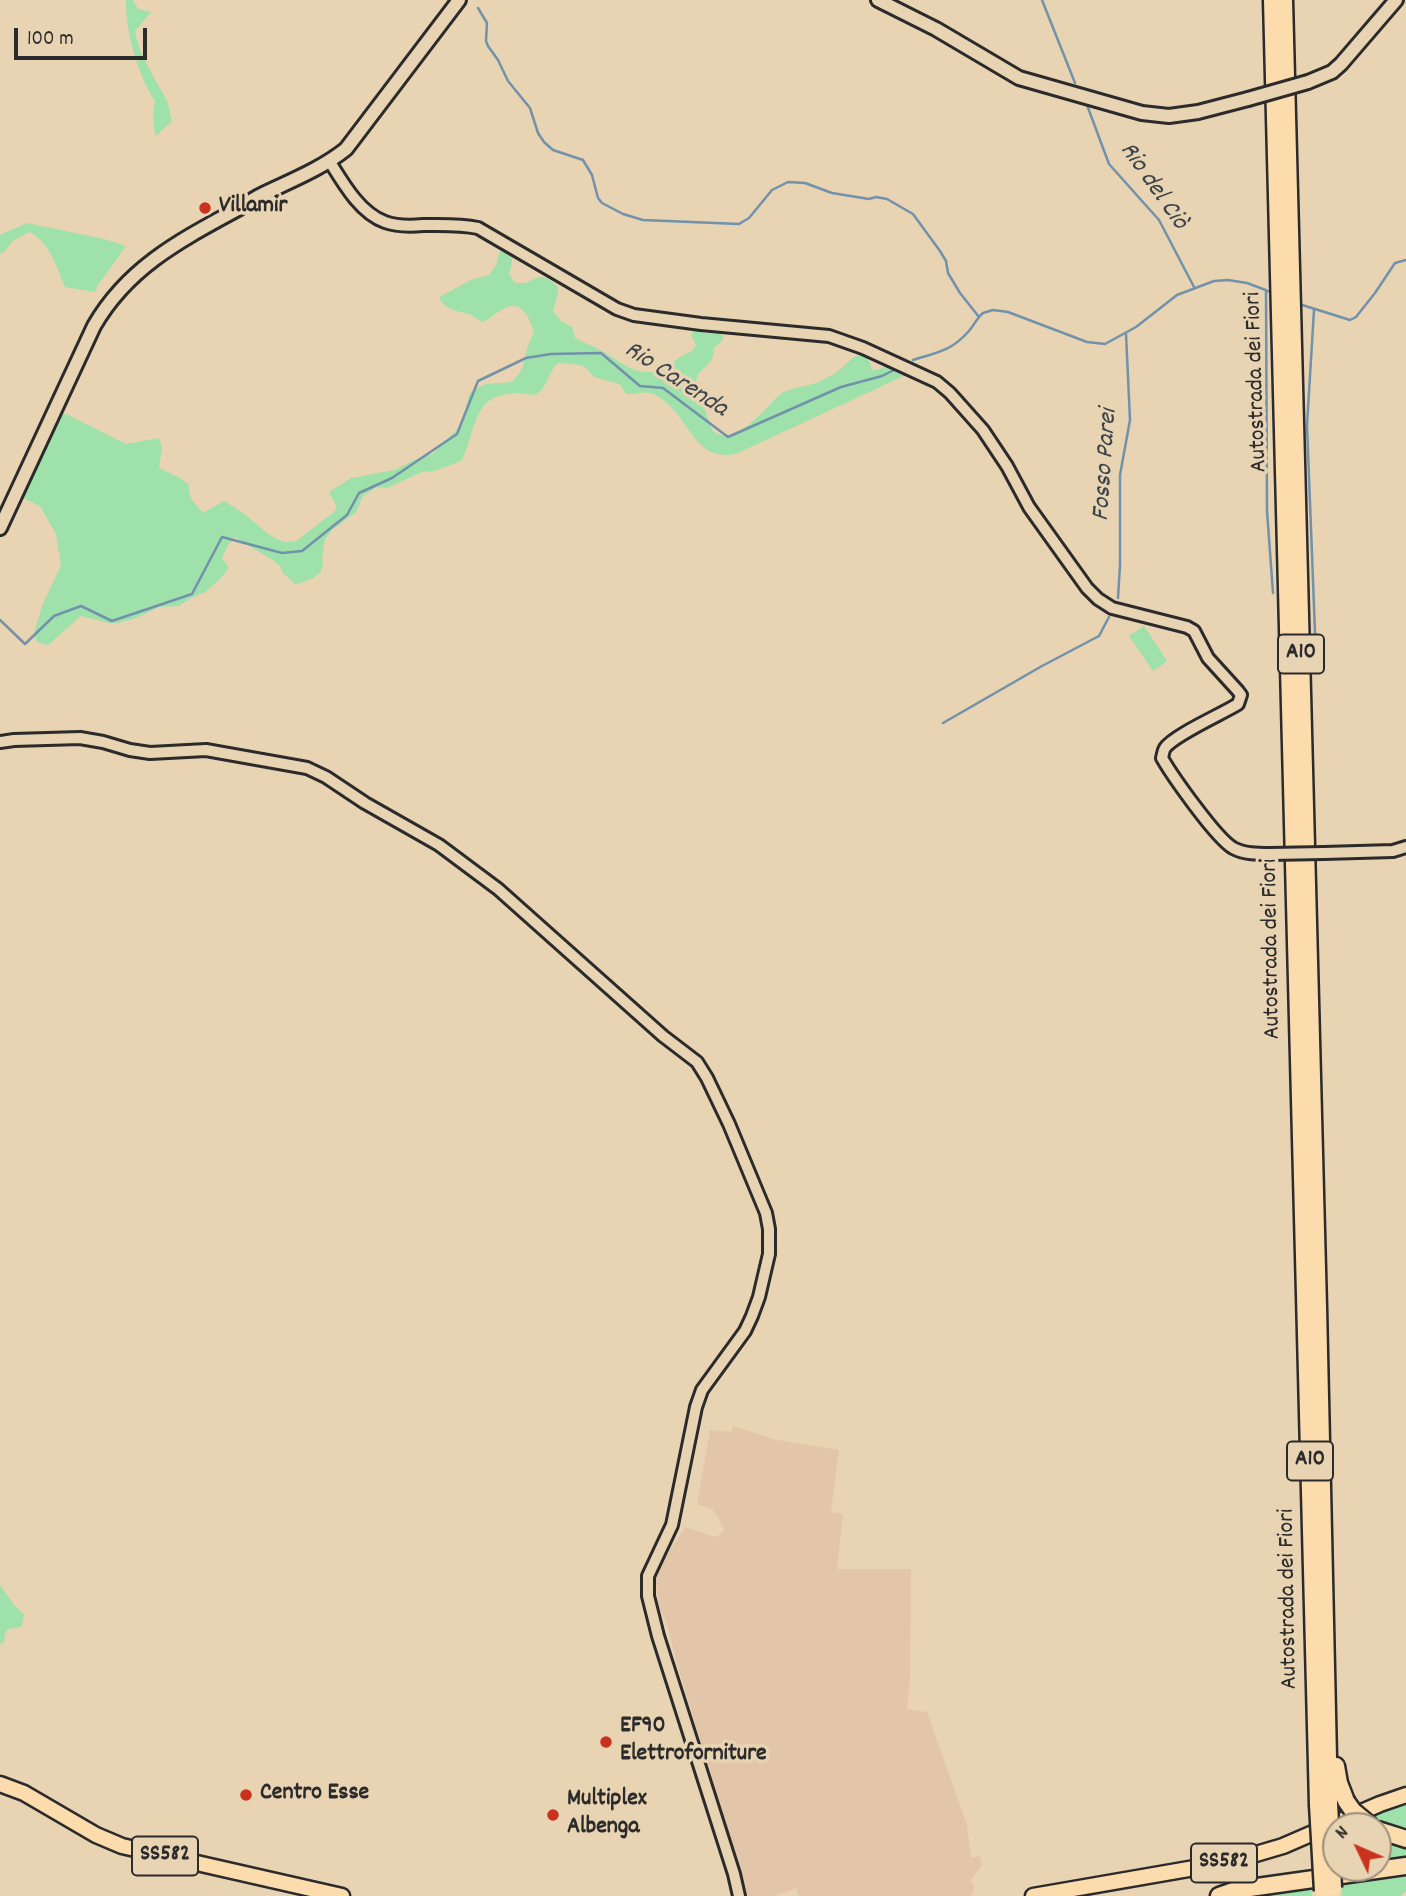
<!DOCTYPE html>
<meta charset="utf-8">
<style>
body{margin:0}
#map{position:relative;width:1406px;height:1896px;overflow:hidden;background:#e8d3b2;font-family:Dekko,sans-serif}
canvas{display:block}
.north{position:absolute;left:1322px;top:1812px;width:70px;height:70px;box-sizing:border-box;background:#e8d3b2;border:2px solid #9c907c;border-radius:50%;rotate:314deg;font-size:19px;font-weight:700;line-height:28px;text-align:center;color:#2b2b2b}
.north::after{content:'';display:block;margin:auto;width:24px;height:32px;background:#c8321e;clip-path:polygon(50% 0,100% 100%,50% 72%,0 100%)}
.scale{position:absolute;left:14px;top:28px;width:133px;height:32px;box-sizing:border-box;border:4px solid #2b2b2b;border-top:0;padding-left:9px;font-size:21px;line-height:24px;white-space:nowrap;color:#2b2b2b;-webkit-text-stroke:5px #e8d3b2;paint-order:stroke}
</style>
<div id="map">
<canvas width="1406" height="1896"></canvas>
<div class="north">N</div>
<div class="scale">100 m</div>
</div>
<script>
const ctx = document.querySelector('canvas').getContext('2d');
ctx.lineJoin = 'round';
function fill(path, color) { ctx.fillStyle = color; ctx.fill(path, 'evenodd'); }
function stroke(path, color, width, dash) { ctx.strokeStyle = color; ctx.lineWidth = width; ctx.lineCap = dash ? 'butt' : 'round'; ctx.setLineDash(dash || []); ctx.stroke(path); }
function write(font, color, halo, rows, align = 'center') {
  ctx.font = font + ' Dekko,sans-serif'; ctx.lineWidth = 7; ctx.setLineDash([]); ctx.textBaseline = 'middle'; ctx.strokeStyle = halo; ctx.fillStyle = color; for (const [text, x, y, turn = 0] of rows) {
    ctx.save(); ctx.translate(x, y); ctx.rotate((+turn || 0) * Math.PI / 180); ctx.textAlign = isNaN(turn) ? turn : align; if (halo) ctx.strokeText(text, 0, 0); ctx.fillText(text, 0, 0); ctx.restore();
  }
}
fill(new Path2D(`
 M 733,1426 L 777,1440 L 839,1450 L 831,1512 L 843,1514 L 837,1569 L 911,1569 L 910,1681 L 907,1709 L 927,1712 L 967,1825 L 971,1858 L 980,1856 L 982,1865 L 970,1881 L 974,1884 L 974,1890 L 971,1896 L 798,1896 L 797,1888 L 774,1896 L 748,1896 L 678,1667 L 665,1618 L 663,1617 L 659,1606 L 655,1578 L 658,1569 L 685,1527 L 716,1537 L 724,1531 L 718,1517 L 712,1509 L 697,1504 L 710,1430 L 732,1432 Z`), '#e3c6a9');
fill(new Path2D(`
 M 126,0 L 133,0 L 138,9 L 151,12 L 135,31 C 139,56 154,76 166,99 C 169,105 170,114 172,121 L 156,136 C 153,125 152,113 155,101 C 138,75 125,31 126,0 Z
 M 27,223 L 104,239 L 126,246 L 98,285 L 95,292 L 65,287 C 56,266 51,245 30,232 L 14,240 L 4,252 L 0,254 L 0,235 Z
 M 504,250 L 509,252 C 514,260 512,265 509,274 L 514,282 C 535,289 535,264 558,287 L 558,293 L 553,311 L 561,321 L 572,327 L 575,338 C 583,343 592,345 600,350 C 631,368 645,385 679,358 C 686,353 693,353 696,345 L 691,335 L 694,330 L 707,333 L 719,331 L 723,336 L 722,341 L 713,349 C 717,365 696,367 696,383 L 712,430 C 727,447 754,421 766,409 C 771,404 776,397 782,393 C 794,386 810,387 823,380 C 828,377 833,375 837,372 C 844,367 851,357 859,355 C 868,354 870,363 872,370 L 878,370 L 889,364 L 908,374 L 738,453 C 692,466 689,409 653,394 C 643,390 636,395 626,394 L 620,384 L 594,377 L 586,368 L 581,365 L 558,363 C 549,370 547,389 536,394 C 532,396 525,393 520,393 C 513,393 505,394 498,396 C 473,403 473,441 461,461 L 434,471 L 422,472 L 387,488 L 377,487 L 363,496 L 356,512 L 332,530 L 325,539 L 322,557 L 323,565 L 320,573 L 313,578 L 301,583 L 295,584 L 282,572 L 281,567 L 274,561 L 235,537 L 228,545 L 222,558 L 229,568 L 219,580 L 205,592 L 189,599 L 179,606 L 159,607 L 136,618 L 118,623 L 109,623 L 81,616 L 48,645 L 37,642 L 34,633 L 42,606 L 61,565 L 56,534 L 40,506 L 23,498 L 62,414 L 66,414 L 126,444 L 159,438 L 162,448 L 159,468 L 182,479 L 188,484 L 191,499 L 203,513 L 224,501 C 232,506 241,511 248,517 C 261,527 278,547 296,541 L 334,512 L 337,507 L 329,492 L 351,478 L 394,470 L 421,457 L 433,454 L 463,423 L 469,394 L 473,390 L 486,384 L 512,382 C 526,367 522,367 527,349 C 529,343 532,337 534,331 L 527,315 L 519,307 C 503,302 496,317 482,322 C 476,318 471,314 465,313 C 454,310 444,309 439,297 L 471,280 L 489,275 L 496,265 L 499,253 Z
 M 1144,626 L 1167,661 L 1153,671 L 1129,636 Z
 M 0,1585 L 15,1606 L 24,1614 L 22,1626 C 9,1632 6,1623 4,1642 L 0,1644 Z
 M 1406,1803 L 1406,1834 L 1392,1831 L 1368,1818 Z
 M 1378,1836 L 1406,1843 L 1406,1861 L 1378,1865 Z
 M 1406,1873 L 1406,1891 L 1401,1896 L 1342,1896 L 1341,1881 Z
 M 1311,1886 L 1312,1896 L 1235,1896 Z`), '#9ee1ab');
stroke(new Path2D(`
 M 1042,0 L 1075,83
 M 478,8 L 487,23 L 486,41 L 488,46 L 498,60 L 508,81 L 530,108 L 538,133 L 544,142 L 553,150 L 583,160 L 592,175 L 598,198 L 602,203 L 623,214 L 643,220 L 739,224 L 749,218 L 772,190 L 788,182 L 805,183 L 832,193 L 869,199 L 876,197 L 887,199 L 913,214 L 940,251 L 946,261 L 948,273 L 960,293 L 979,317
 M 1087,105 L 1109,164 L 1159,220 L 1194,287
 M 1266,290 L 1267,511 L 1273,593
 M 1299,304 L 1350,320 L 1356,317 L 1375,293 L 1395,263 L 1406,260
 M 1314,310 L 1307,425 L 1316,658
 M 913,360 C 938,352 950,352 969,331 C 974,325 977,318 983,313 L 993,310 L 1008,312 L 1087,342 L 1105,344 L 1136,327 L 1177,295 L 1214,281 L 1228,280 L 1247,283 L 1271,292
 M 1118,598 L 1120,565 L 1120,475 L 1130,420 L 1126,334
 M 0,620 L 25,644 L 54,616 L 81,606 L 112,621 L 192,594 L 222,537 L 282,553 L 302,551 L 347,515 L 359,493 L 392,478 L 457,434 L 478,381 L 526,358 L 551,354 L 601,353 L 640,386 L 663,388 L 728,437 L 841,387 L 882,376 L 894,370
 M 943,723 L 1042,666 L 1099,636 L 1109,617`), '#7192aa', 2.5);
const tertiary = new Path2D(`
 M 330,162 C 343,183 360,213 385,222 C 396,226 412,226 423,225 C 442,225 460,224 478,228 L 617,309 L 634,315 L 701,324 L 829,336 L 863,348 L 937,382 L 950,393 L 983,430 L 1007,466 L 1029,507 L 1087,588 L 1098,599 L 1112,608 L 1187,627 L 1194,631 L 1208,658 L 1238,691 L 1241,695 L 1238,704 C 1222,714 1174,735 1165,748 C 1163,751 1163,755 1162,758 C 1173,777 1216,838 1233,848 C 1244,854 1258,854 1270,854
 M 0,742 L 14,740 L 80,738 L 103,742 L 130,750 L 150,753 L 206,750 L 307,768 L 326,777 L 365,803 L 439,845 L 498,889 L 663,1036 L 697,1062 L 707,1078 L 729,1124 L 766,1213 L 769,1229 L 769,1254 L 759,1297 L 752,1316 L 745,1331 L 702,1390 L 696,1407 L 672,1525 L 648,1576 L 648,1596 L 658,1636 L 734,1874 L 739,1896
 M 1324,853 L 1393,851 L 1406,847`);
const secondary = new Path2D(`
 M 878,0 L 936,29 L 1019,78 L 1142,113 L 1169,116 L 1198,112 L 1248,99
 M 1308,82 L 1332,72 L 1341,64 L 1396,0
 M 0,528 L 94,326 C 128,267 181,240 238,209 C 246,204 253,199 261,195 C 290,181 321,169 346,149 L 459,0`);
const primary = new Path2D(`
 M 0,1784 L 24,1793 L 96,1835 L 122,1846 L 342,1896
 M 1033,1896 L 1229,1862 L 1283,1846 L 1380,1804 L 1406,1795`);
const motorway = new Path2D(`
 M 1272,0 L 1318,1805
 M 1284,0 L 1318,1307 L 1329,1803
 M 1336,1766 L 1339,1783 L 1346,1801
 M 1378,1830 L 1406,1839
 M 1219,1896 L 1236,1890 L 1406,1866`);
stroke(tertiary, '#2b2b2b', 16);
stroke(secondary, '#2b2b2b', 18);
stroke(primary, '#2b2b2b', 19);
stroke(motorway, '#2b2b2b', 21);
stroke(tertiary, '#e8d3b2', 10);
stroke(secondary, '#e8d3b2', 12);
stroke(primary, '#fcdcac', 14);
stroke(motorway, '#fcdcac', 16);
const tertiaryBridge = new Path2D(`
 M 1270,854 L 1324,853`);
const secondaryBridge = new Path2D(`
 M 1248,99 L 1308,82`);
const motorwayBridge = new Path2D(`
 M 1346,1801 L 1353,1811 L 1371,1826
 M 1329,1803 L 1333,1888
 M 1318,1805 L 1323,1891`);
stroke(tertiaryBridge, '#2b2b2b', 16, []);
stroke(secondaryBridge, '#2b2b2b', 18, []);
stroke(motorwayBridge, '#2b2b2b', 21, []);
stroke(tertiaryBridge, '#e8d3b2', 10);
stroke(secondaryBridge, '#e8d3b2', 12);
stroke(motorwayBridge, '#fcdcac', 16);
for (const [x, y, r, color] of [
 [205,208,7,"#c8321e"],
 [606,1742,7,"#c8321e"],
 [246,1795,7,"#c8321e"],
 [553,1815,7,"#c8321e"]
]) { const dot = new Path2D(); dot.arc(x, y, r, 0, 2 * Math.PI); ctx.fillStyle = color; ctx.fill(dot); stroke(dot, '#e8d3b2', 2.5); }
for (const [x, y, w] of [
 [1301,654,46],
 [1310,1461,46],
 [165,1856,66],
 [1224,1863,66]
]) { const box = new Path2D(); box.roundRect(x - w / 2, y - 19.5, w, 39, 5); ctx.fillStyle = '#e8d3b2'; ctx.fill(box); stroke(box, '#2b2b2b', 2); }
write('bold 23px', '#2b2b2b', null, [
 ["A10",1301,654],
 ["A10",1310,1461],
 ["SS582",165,1856],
 ["SS582",1224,1863]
]);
write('bold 24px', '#2b2b2b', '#e8d3b2', [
 ["Villamir",219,208],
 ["EF90",620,1728],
 ["Elettroforniture",620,1756],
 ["Centro Esse",260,1795],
 ["Multiplex",567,1801],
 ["Albenga",567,1829]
], 'left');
write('24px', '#2b2b2b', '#e8d3b2', [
 ["Autostrada dei Fiori",1258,382,-92],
 ["Autostrada dei Fiori",1273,949,-91],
 ["Autostrada dei Fiori",1290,1599,-91]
]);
write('italic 26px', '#3c454b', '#e8d3b2', [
 ["Rio del Ciò",1152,187,55],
 ["Rio Carenda",675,381,33],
 ["Fosso Parei",1107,465,-86]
]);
</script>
